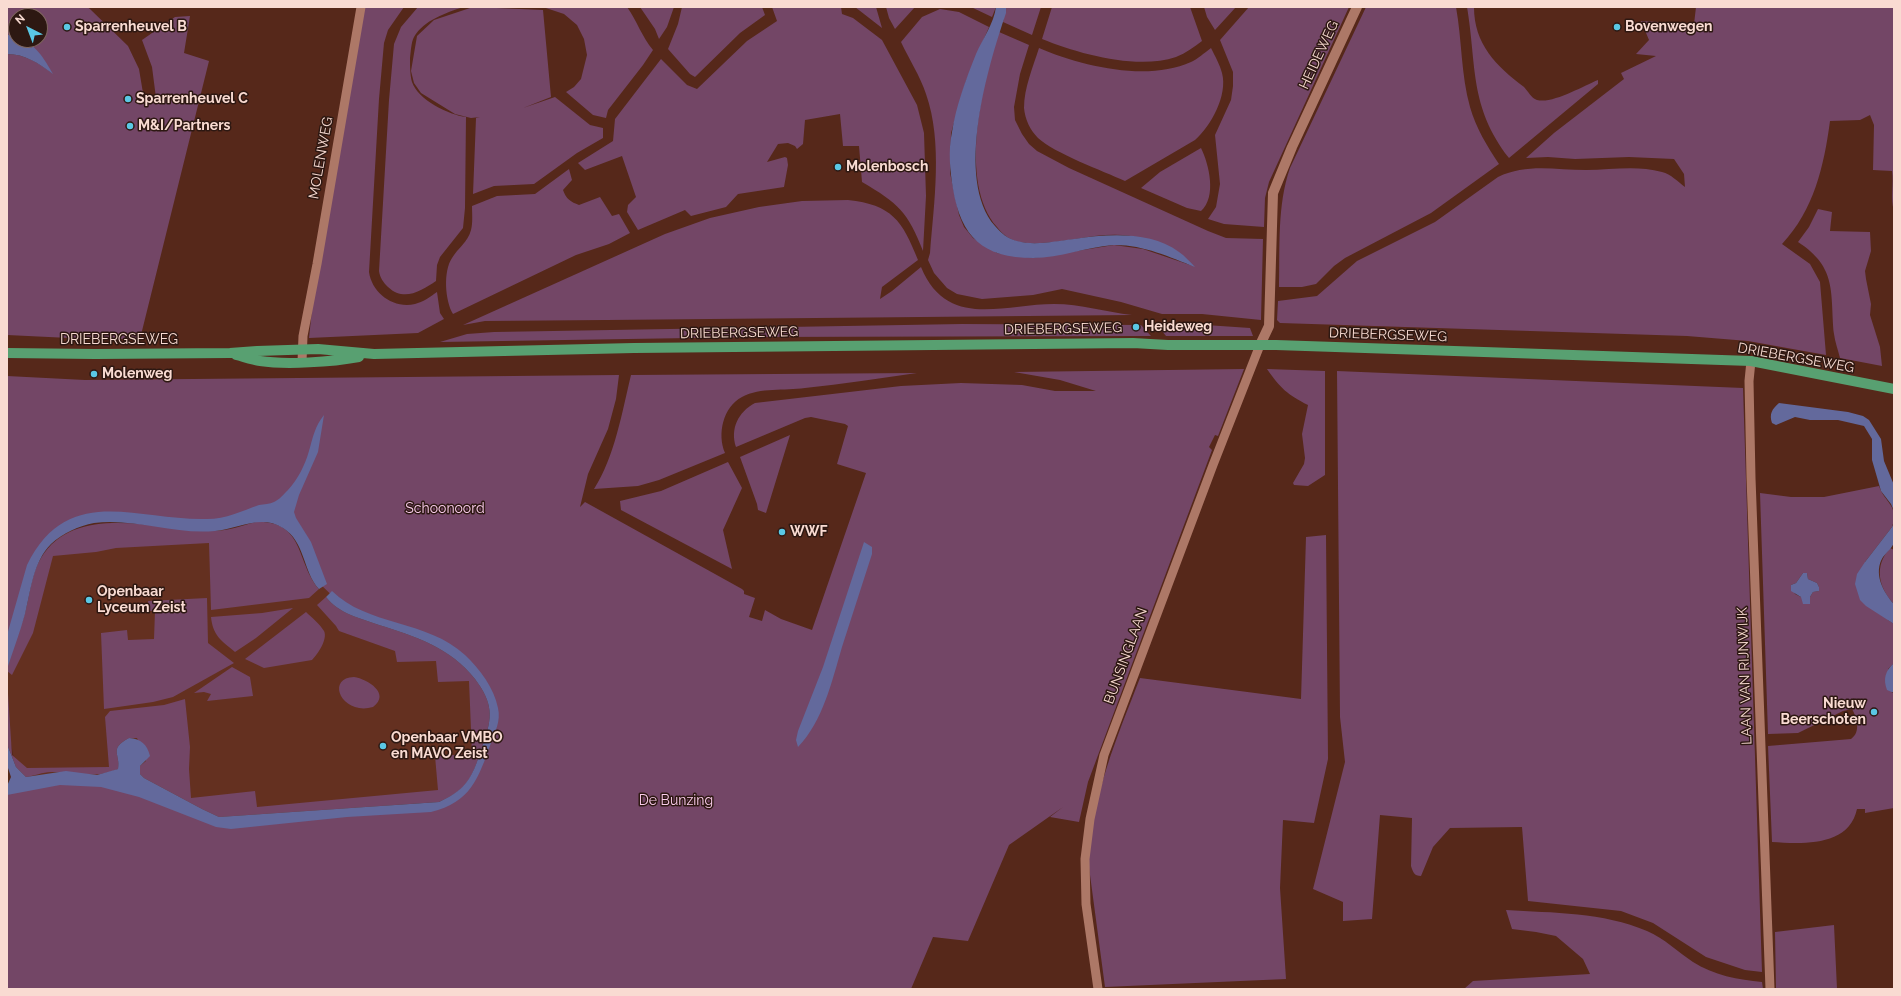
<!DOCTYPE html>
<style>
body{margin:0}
#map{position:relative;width:1901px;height:996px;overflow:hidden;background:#56281a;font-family:Raleway,sans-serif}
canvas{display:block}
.frame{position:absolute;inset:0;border:8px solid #f9dbd2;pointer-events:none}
.north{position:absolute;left:8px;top:8px;width:40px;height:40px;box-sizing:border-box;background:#2d1812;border:1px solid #7f665f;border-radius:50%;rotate:318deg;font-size:11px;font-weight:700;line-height:16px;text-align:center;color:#f9dbd2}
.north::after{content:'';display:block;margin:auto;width:14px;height:18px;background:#5ac8e5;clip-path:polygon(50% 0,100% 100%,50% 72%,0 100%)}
</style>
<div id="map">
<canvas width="1901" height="996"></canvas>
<div class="frame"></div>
<div class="north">N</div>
</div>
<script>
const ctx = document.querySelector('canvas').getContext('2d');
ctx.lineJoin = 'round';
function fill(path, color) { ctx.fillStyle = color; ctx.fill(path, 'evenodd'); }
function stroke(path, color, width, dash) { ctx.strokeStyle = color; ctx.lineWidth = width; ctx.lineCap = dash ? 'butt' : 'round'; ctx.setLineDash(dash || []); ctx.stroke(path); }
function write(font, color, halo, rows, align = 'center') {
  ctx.font = font + ' Raleway,sans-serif'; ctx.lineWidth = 3; ctx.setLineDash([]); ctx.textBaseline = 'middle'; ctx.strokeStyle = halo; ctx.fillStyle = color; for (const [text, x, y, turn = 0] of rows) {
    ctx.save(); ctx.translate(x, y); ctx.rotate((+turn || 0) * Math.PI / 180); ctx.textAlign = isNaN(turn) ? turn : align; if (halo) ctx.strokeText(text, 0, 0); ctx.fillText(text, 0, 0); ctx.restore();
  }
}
fill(new Path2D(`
 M 212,523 L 449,649 L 491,697 L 458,797 L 233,825 L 19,785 L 7,723 L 7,649 L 60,531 Z`), '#643020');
fill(new Path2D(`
 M 7,7 L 87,7 L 90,9 L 128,46 L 139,69 L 144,99 L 156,98 L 152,67 L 142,40 L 175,17 L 190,16 L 184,53 L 209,61 L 140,339 L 90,339 L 7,335 L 7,54 C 25,54 38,63 52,73 L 30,44 L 20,40 L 40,40 L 40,16 L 16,16 L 16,38 L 7,34 Z
 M 363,7 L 404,7 L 388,30 L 384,43 L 379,99 L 369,272 C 372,293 393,309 415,304 C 423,302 430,297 437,292 L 440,313 L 444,319 L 418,333 L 309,338 L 313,300 Z
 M 418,7 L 463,7 C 446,13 424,20 414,37 C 411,43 411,51 410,58 C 410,65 410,75 412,82 C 418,100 449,115 466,117 L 465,208 L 463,228 L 440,257 L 437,265 L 436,281 C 421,291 404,302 388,287 C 383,282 380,278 379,271 L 389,100 L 394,44 L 401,27 Z
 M 473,7 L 543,10 L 551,97 L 523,108 L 555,97 L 590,125 L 603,128 L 603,138 L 577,153 L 534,184 L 494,186 L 473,194 L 476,118 L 480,117 L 471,118 L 455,114 L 421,93 L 414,83 L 411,71 L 417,36 L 434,20 Z
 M 543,7 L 627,7 C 637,21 642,37 653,50 L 643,65 L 608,110 L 606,118 L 593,115 L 566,92 L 574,87 L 581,79 L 587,55 L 584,39 L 577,25 L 564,14 Z
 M 640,7 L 674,7 L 667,27 L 659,39 L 655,29 Z
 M 682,7 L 762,7 L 765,15 L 740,33 L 695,77 L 690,74 L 668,49 L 678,24 Z
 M 772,7 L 841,7 L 842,14 L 853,18 L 882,40 L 917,105 L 924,133 L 926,196 L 923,251 C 908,212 898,203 862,182 L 859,146 L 843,146 L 840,114 L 805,120 L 803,144 L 797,149 L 795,146 L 788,143 L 778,144 L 767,162 L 785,157 L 787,158 L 788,165 L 784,187 L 738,194 L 726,207 L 691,216 L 685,210 L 638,230 L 627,212 L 628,205 L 636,197 L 622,156 L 585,170 L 578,163 L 613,141 L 615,119 L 661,59 L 687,85 L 697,89 L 747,41 L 777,21 Z
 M 855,7 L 876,7 L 882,28 Z
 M 886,7 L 915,7 L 895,29 L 889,18 Z
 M 971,7 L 996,7 L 992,17 Z
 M 1006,7 L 1041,7 L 1032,35 L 1003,22 Z
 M 1052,7 L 1190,7 L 1202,41 C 1194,47 1186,53 1176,57 C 1137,70 1079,54 1042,39 Z
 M 1204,7 L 1236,7 L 1215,30 L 1207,17 Z
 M 1249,7 L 1349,7 L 1269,182 L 1265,198 L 1264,227 L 1224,224 L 1208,219 L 1216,207 L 1220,184 L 1215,135 L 1231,100 L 1233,86 L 1233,72 L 1220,40 Z
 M 1366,7 L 1456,7 C 1462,40 1461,75 1470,107 C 1476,128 1487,146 1499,164 L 1431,213 L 1345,258 L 1334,266 L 1316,284 L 1302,287 L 1279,287 C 1280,248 1277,205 1290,168 Z
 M 1467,7 L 1474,7 C 1474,44 1496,66 1524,87 C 1528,91 1531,98 1537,100 C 1553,104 1583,86 1598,80 L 1598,84 L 1509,158 C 1469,106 1477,67 1467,7 Z
 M 1696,7 L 1894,7 L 1894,211 C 1890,198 1894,184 1892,171 L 1873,170 L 1874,125 L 1870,115 L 1860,120 L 1830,121 C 1824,166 1814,210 1782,244 L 1810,264 L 1820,282 L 1826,355 L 1748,341 L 1687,336 L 1280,323 L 1277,320 L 1278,301 L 1317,296 L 1357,261 L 1435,222 L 1498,177 C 1527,163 1555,170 1586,170 C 1612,170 1636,165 1662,172 C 1671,174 1678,182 1685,187 L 1684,174 L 1674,159 L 1629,157 L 1575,159 L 1548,157 L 1526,158 L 1554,133 L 1624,79 L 1621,73 L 1656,56 L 1636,54 L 1649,40 L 1641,21 L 1694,24 Z
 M 940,9 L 959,12 L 989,27 L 966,81 L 951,133 L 950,173 L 959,215 L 964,227 L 973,238 L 997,253 L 1033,258 L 1114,245 L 1143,249 L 1193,266 C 1179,259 1164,252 1150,245 C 1144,242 1137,236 1131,236 C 1094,230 1056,248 1019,242 C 1010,240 1002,234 997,227 C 958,183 982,82 999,32 L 1029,45 L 1020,74 L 1014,107 L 1015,120 L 1022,134 L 1029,144 L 1037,151 L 1069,168 L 1208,231 L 1226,238 L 1263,239 L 1261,320 L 1202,314 L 1162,314 L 1121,302 L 1062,289 L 1033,295 L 982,299 L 957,294 L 947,288 L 934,273 L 928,260 L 930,253 C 934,203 943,142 926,94 C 920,76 909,59 901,42 L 922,17 Z
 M 1039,48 C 1081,66 1147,82 1191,62 C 1198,59 1204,53 1211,48 C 1215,56 1220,65 1222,73 C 1228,95 1211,126 1195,140 L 1125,181 C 1103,171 1054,153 1038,138 C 1030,130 1025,119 1024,108 C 1024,88 1033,67 1039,48 Z
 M 1201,148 C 1209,164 1217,197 1201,211 L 1187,208 L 1141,188 L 1160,172 Z
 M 569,169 L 572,180 L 563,190 C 566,199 571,202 579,205 L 600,197 L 612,216 L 619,214 L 630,233 L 609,244 L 576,255 L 453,314 C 445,301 443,271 452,258 C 458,248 468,242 471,230 C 473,223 472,213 472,206 L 497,196 L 535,194 Z
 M 848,200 C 892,205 902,220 918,260 L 882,287 L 880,299 L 892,291 L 921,267 C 947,330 1003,304 1054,304 C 1081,304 1106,312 1132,315 L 606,320 L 485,321 L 463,325 L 665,234 L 710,218 L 759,207 L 802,201 Z
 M 1818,209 L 1832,212 L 1830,231 L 1870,232 L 1871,251 L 1865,271 L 1866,279 L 1871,304 L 1870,315 L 1880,347 L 1882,366 L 1840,358 C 1838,350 1835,342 1834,334 C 1830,293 1838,268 1798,242 L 1809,227 Z
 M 962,324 L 1141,325 L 1151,336 L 754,337 L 440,342 L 467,334 L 494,332 Z
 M 1191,324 L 1250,328 L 1253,336 L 1166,336 L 1157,325 Z
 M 1244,369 L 1218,436 L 1215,435 L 1209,447 L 1212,450 L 1088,782 L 1079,822 L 1050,817 L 1063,807 L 1009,845 L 968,941 L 933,937 L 911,989 L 7,989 L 7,790 L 106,780 L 213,821 L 434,806 L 458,797 L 469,785 L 495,722 L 491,697 L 473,669 L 449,649 L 345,608 L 318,582 L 293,528 L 271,509 L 212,523 L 100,517 L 60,531 L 32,565 L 7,649 L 7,376 L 85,380 L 619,375 L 616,399 L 608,429 L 588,474 L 580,507 L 585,502 L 742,589 L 744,591 L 744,594 L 755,598 L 749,617 L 762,621 L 765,610 L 781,619 L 812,630 L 866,473 L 837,464 L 848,426 L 845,424 L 811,417 L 805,418 L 736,447 C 730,429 738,412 755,403 L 901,386 L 961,383 L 1022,385 L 1055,391 L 1096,391 L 1060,380 L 1014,372 Z
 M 1267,369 L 1325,371 L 1325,475 L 1308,486 L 1294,485 L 1293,483 L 1304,464 L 1305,458 L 1302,434 L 1308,405 C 1288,395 1280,388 1267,369 Z
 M 1337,371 L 1743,388 L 1762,972 L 1745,970 L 1706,957 L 1653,923 L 1621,911 L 1528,901 L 1522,827 L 1450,828 L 1433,847 L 1421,876 C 1414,876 1413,872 1411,866 L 1412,818 L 1380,815 L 1372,919 L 1343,921 L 1343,902 L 1313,889 L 1345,762 L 1340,717 Z
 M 917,373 C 880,378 843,384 805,388 C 784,391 761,387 742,397 C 723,407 717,434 725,453 L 659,480 L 638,486 L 594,489 C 615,456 622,412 631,375 Z
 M 790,435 L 766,513 L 758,510 L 757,504 L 740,457 Z
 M 728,462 L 742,488 L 723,530 L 732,569 L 621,510 L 620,501 L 661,491 Z
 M 1879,486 C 1884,502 1900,506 1892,527 L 1865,562 L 1888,620 L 1894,624 L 1894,663 L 1888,669 L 1892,693 L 1894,693 L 1894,808 L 1865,813 L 1865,809 L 1857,809 C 1849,847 1802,844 1772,842 L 1768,746 L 1851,739 C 1861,732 1857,718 1852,709 L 1843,711 L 1798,733 L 1768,734 L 1760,493 L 1791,497 L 1824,497 ZM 1803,573 L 1807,573 L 1808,579 L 1817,583 L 1819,587 L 1819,591 L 1813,592 L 1810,597 L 1801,597 L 1795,594 L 1791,585 L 1796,583 Z
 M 256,522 C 305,520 296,563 319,589 L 309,598 L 211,610 L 209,543 L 116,548 L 96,552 L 53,556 L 33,633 L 12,675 L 7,671 C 9,653 20,631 25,613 C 30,595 31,574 41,558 C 76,501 159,531 214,531 C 228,531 243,525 256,522 Z
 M 1326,535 L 1328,759 L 1314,823 L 1283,820 L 1280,888 L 1286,979 L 1105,987 L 1088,860 C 1092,796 1117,737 1140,678 L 1301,699 L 1306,537 Z
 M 1890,548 L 1894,550 L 1894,604 C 1878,587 1874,566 1890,548 Z
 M 326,597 C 339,614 360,618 379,625 C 415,636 451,648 475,679 C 493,703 493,717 483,744 C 473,774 471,788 439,802 L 219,817 L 202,809 L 144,778 L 140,774 L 140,766 L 146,761 L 137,738 L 129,738 C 108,749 121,754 118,769 C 92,780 77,771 51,772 C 43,772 34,776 26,777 L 16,767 L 7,744 L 7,678 L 12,755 L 27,768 L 109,767 L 105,717 L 110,711 L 164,705 L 185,699 L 190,747 L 189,769 L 191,798 L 255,791 L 257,807 L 438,790 L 435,756 L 472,754 L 469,681 L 438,682 L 436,661 L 397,662 L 395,651 L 339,631 L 336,626 L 317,605 Z
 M 207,598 L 208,643 L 234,663 L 173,697 L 153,702 L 104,709 L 101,633 L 127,630 L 128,640 L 154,639 L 155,611 L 149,611 L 148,601 Z
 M 293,608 L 256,638 L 235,652 C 221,640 213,636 211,617 L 262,613 Z
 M 306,612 C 311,617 320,624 324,631 C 328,639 318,654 312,660 L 264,668 L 245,659 Z
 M 232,667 L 250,677 L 253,696 L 207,701 L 211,694 L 204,692 L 194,693 Z
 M 354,677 C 368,679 391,694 373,707 C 342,716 325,678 354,677 Z
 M 1506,910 C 1553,913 1603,912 1647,931 C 1664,938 1678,952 1693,962 C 1713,975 1739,980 1762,982 L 1763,989 L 1464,989 L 1473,981 L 1590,974 L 1583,959 L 1556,936 L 1536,932 L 1512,929 Z
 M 1834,925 L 1837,989 L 1776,989 L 1775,932 Z`), '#734666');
fill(new Path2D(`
 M 996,7 L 1006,7 L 1006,13 C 988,66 954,179 995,226 C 1001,233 1008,239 1017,241 C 1035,246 1056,241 1074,239 C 1108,234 1151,231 1179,252 C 1185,256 1190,262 1195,267 C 1170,257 1141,244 1113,245 C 1086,247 1060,258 1033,258 C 983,258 961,237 953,189 C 950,170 948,151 952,132 C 956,106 966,79 976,54 C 982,40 994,23 996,7 Z
 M 7,34 L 16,38 L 16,40 C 34,40 45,60 53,74 C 38,63 25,54 7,54 Z
 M 1779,403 L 1848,412 L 1863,416 L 1869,420 L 1881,439 L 1884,461 L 1894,485 L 1894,511 L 1891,504 L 1881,491 L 1872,460 L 1872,439 L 1864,426 L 1838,420 L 1810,420 L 1795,417 L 1776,425 L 1772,423 C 1769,414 1772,409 1779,403 Z
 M 324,415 L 318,452 L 299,495 L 294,512 L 296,518 L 311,542 L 327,584 L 319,589 C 303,572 305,541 283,528 C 261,514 238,529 215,531 C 175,535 135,518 94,523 C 79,526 63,533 51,544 C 33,562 31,590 25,614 C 20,632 13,651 7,669 L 7,635 L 27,565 C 68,482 137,521 207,519 C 226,519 242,511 259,505 C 264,504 270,504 274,502 C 279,500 284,494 288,490 C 298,479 305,465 309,451 C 313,437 315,426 324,415 Z
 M 1894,523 C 1894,528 1896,537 1894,542 C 1893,547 1886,553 1883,557 C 1873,573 1883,592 1894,604 L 1894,624 L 1866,606 L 1860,600 L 1855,584 L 1857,574 L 1865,562 L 1892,527 Z
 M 864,542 L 872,547 L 872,554 C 862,585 852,616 842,647 C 832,681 823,721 798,747 L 796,740 L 798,731 L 823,667 Z
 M 1803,573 L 1807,573 L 1808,579 L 1817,583 L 1819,587 L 1819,591 L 1813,592 L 1810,597 L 1810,604 L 1803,604 L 1801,597 L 1791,591 L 1791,585 L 1796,583 Z
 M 332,591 C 367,626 428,620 465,655 C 480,669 494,688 498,708 C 501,721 495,732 491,743 C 478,779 471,802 431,812 L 347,817 L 231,829 L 216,827 L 139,797 L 101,787 L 60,785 L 7,795 L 7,786 L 11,777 L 7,765 L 7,744 L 16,767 L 26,777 L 66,771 L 97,775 L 118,769 C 121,754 108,749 129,738 C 141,739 147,744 150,756 L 140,766 L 140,774 L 144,778 L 202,809 L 219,817 L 439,802 C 470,788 473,774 483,744 C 493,717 493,703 475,679 C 451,648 415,636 379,625 C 360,618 339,614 326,597 Z
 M 1894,663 L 1894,693 L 1887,690 C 1883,679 1885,671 1894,663 Z`), '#63699c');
stroke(new Path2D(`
 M 1751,361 L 1749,381 L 1751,478 L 1770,989
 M 302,362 L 303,336 L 317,264 L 361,7
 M 1098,989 L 1086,904 L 1085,859 L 1090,819 L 1104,755 L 1213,465 L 1260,345`), '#ad7867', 9);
stroke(new Path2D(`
 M 1260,345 L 1269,326 L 1273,193 L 1292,147 L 1357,7`), '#ad7867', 10);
stroke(new Path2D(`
 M 7,353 L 95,354 L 230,353 L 257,351 L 318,349 L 374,354 L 634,348 L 1133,343 L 1168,345 L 1276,345 L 1751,361 L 1894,389
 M 236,355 C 244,357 252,360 260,361 C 286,365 332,362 359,357`), '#58a071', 10);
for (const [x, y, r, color] of [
 [67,27,4,"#5ac8e5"],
 [1617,27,4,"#5ac8e5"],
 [128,99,4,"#5ac8e5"],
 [130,126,4,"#5ac8e5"],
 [838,167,4,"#5ac8e5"],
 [1136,327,4,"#5ac8e5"],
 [94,374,4,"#5ac8e5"],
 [782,532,4,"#5ac8e5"],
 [89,600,4,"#5ac8e5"],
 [1874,712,4,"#5ac8e5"],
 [383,746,4,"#5ac8e5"]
]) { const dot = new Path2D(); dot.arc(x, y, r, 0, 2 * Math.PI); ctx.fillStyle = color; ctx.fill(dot); stroke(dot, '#2d1812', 1.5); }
write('bold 14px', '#f9dbd2', '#2d1812', [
 ["Sparrenheuvel B",75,27],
 ["Bovenwegen",1625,27],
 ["Sparrenheuvel C",136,99],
 ["M&I/Partners",138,126],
 ["Molenbosch",846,167],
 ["Heideweg",1144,327],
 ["Molenweg",102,374],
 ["WWF",790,532],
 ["Openbaar",97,592],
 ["Lyceum Zeist",97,608],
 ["Nieuw",1866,704,"right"],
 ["Beerschoten",1866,720,"right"],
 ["Openbaar VMBO",391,738],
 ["en MAVO Zeist",391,754]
], 'left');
write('14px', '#f9dbd2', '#2d1812', [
 ["HEIDEWEG",1319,55,-65],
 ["MOLENWEG",321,158,-80],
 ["DRIEBERGSEWEG",1063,329,-1],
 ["DRIEBERGSEWEG",739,333,-1],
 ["DRIEBERGSEWEG",1388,335,2],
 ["DRIEBERGSEWEG",119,340],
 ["DRIEBERGSEWEG",1796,358,10],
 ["BUNSINGLAAN",1126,656,-70],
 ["LAAN VAN RIJNWIJK",1745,676,-92]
]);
write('14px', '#fbccec', '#2d1812', [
 ["Schoonoord",445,509],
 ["De Bunzing",676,801]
]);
</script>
